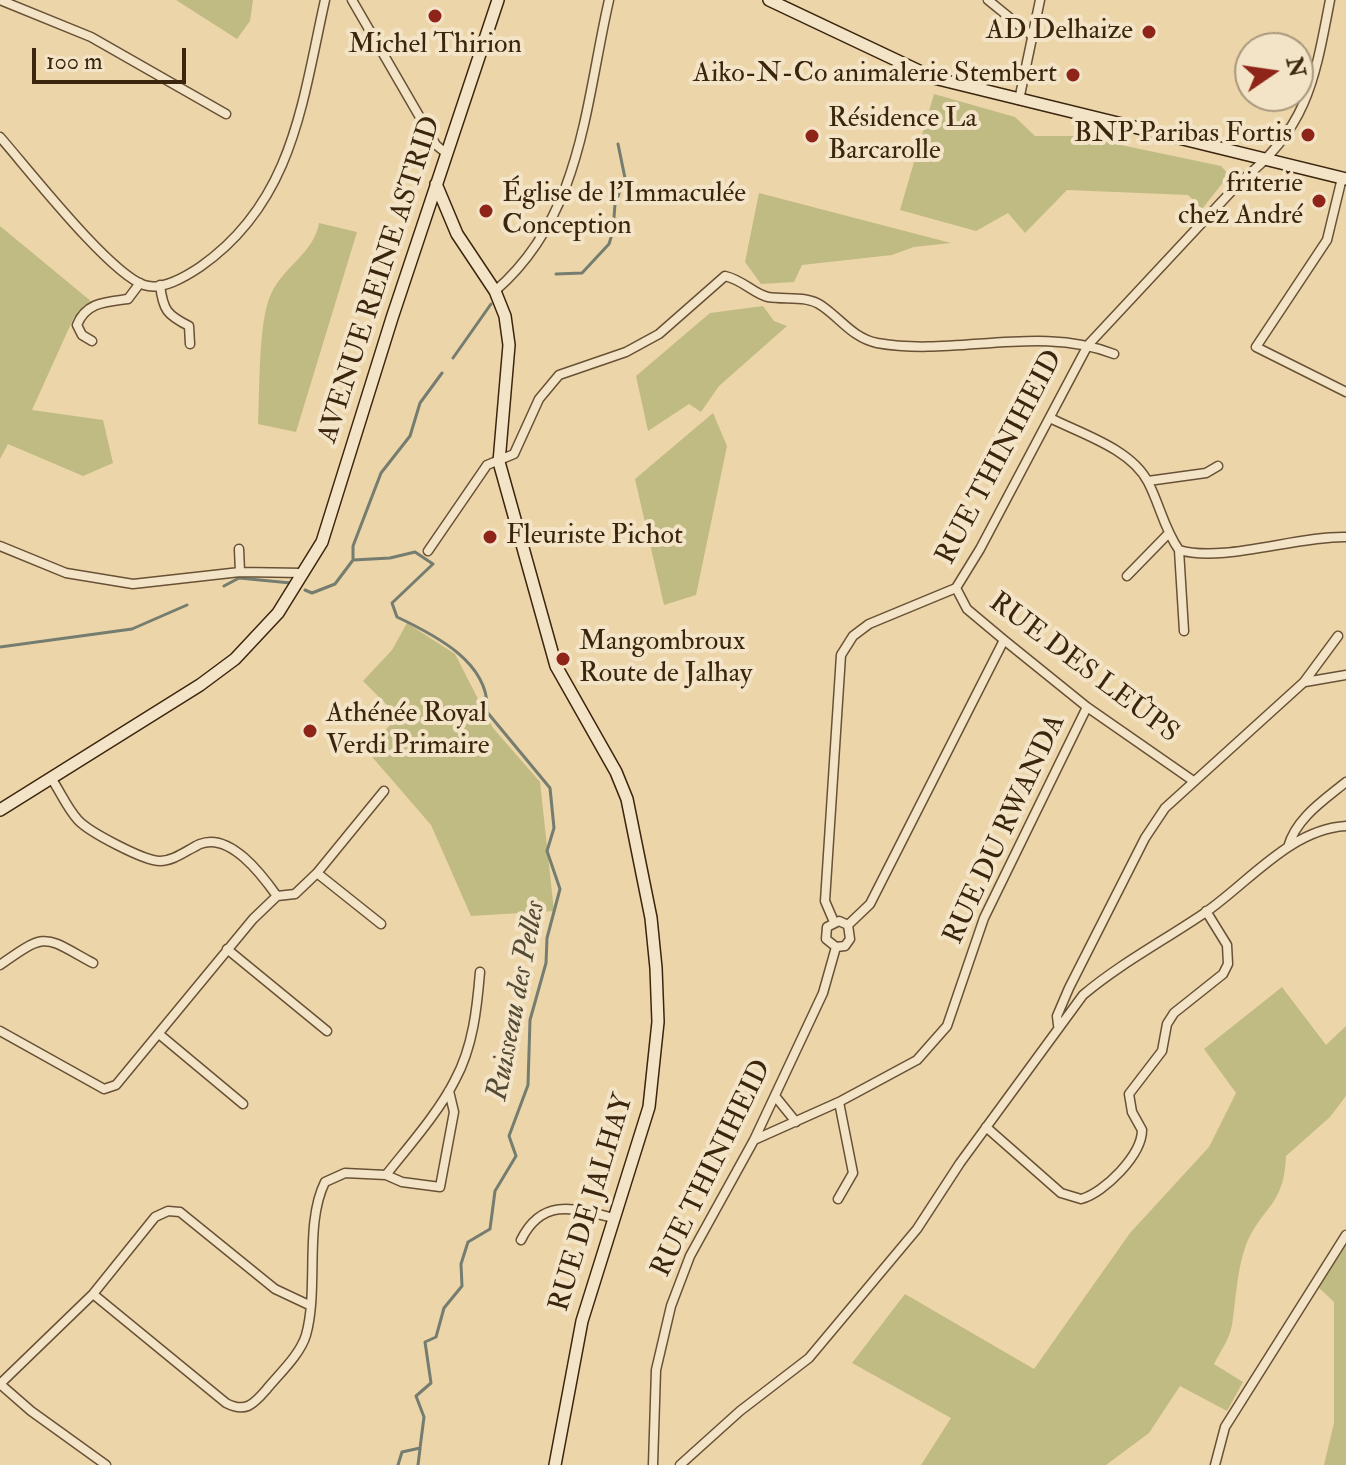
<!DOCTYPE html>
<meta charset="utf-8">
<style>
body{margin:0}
#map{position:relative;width:1346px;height:1465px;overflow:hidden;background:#edd5aa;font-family:"IM FELL Double Pica",serif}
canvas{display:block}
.north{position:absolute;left:1234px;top:32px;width:80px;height:80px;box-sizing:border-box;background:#f3e4c8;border:2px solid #a9987d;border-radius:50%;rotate:77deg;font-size:22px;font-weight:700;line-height:32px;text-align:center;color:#3b250d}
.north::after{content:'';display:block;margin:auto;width:28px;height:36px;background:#8f2418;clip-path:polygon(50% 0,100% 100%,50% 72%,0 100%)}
.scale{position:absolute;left:32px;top:48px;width:154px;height:36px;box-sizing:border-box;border:4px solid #3b250d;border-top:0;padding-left:10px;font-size:24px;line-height:28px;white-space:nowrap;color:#3b250d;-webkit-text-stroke:6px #f3e4c8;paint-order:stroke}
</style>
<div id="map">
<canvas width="1346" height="1465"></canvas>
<div class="north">N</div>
<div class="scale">100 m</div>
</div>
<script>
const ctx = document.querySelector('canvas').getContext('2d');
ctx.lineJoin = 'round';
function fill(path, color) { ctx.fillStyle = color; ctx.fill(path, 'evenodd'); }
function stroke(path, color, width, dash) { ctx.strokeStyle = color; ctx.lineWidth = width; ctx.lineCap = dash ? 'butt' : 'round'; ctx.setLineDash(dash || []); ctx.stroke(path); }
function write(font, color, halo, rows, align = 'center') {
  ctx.font = font + ' "IM FELL Double Pica",serif'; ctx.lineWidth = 8; ctx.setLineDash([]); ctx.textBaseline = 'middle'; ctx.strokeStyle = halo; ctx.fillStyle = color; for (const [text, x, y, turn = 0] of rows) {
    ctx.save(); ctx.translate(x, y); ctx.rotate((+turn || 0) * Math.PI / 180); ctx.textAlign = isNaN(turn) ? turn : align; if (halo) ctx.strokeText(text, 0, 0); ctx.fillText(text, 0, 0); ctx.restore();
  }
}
fill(new Path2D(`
 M 176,0 L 253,0 L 250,21 L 237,39 Z
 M 934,94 L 1015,117 L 1035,136 L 1078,136 L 1221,166 L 1229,175 L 1202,209 L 1188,195 L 1067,190 L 1025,233 L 1008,213 L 976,231 L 900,210 Z
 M 759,193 L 951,243 L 914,247 L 892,255 L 802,265 L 794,282 L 761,284 L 745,262 Z
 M 319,223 L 357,232 L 296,432 L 258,424 C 260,391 258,321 271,294 C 283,267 314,253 319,223 Z
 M 0,226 L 92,302 L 74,317 L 32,410 L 103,420 L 113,463 L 83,476 L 8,444 L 0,459 Z
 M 763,306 L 774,321 L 787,326 L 719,386 L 701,412 L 689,404 L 648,431 L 636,376 L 710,313 Z
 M 713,413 L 727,446 L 696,595 L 664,605 L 635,479 Z
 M 407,623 L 455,654 L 493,728 L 540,782 L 554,911 L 471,916 L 431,825 L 367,751 L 398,716 L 363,681 L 392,650 Z
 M 1282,987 L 1326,1045 L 1346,1026 L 1346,1096 L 1330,1117 L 1286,1156 C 1284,1207 1262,1206 1246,1245 C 1237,1269 1236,1299 1232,1325 C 1230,1338 1220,1352 1214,1364 L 1243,1382 L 1227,1411 L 1180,1386 L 1149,1433 L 1106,1465 L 921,1465 L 951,1418 L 852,1363 L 905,1294 L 1034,1369 L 1130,1233 L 1209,1147 L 1236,1093 L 1204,1049 Z
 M 1346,1241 L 1346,1465 L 1324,1465 L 1334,1423 L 1334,1302 L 1317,1286 Z`), '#c0bb83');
stroke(new Path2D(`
 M 556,274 L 582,273 L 609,244 L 613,231 L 615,204 L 625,178 L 618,144
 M 453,358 L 491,304
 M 353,560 L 390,558 L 415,552 L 433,564 L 392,603 L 397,617 C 435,635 491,663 487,712 L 550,788 L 554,828 L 547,851 L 560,889 L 547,938 L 546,963 L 530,1020 L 528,1085 L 509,1136 L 516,1156 L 495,1191 L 490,1229 L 468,1242 L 461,1264 L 462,1286 L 444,1308 L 436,1337 L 425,1342 L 431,1383 L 416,1396 L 424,1417 L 420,1448 L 402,1452 L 398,1465
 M 224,586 L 239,578 L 291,583
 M 305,590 L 312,593 L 335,584 L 353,560 L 353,546 L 381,473 L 410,436 L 420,403 L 442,373
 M 0,647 L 132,629 L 187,605
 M 418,1465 L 420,1449`), '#747d6f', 3);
const street = new Path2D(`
 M 0,0 L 91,37 L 226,114
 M 352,0 L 436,145 L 446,153
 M 988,0 L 1031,35
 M 1019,100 L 1040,0
 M 0,137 C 28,169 109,273 144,285 C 162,291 185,277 200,267 C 293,202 302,103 325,0
 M 1342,178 L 1327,240 L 1256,347 L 1346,392
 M 160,285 C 163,310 167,315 189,326 L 190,344
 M 495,291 C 582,216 585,105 609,0
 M 92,341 L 82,335 L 77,325 C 86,302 106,302 128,299 L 140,283
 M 1050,418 C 1082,434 1131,449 1148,482 C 1160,505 1164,529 1179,550 C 1223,563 1296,536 1346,537
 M 1148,481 L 1206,473 L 1218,466
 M 0,546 L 66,573 L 133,584 L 240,572 L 304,573
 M 239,549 L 240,572
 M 1179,550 L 1184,631
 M 428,551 L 487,465 L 514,454 L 539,399 L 559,375 L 626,352 L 659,334 L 725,276 C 743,280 754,294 768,297 C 786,300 807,295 822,306 C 841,319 853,338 877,343 C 955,357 1039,324 1114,354
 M 1127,576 L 1168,534
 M 956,588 L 967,609 L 1004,640 L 1087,707 L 1192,780
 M 1305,682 L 1346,675
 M 1288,847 C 1296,818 1324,800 1346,782
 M 317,873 L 381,924
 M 277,896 L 295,894 L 317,873 L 384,791
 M 834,922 L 825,901 L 841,655 L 853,636 L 869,624 L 956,588 L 980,549 L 1088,345 L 1241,181 C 1308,128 1315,78 1330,0
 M 848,925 L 870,904 L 1004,640
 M 836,947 L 826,939 L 827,927 L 839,921 L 848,925
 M 227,949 L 327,1031
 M 0,965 C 48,931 43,936 93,963
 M 1058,1025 L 1057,1016 L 1069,988 L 1145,838 L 1165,808 L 1304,682 L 1338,636
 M 0,1031 L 104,1089 L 116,1085 L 253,919 L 277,896 C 262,875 230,832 200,844 C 187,850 174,861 160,861 C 144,861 89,832 78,820 C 67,808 60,791 51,778
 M 159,1034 L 243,1104
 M 775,1096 L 796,1122
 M 986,1127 L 1061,1193 L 1081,1199 C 1104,1193 1142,1155 1142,1130 L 1132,1112 L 1129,1094 L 1162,1051 L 1167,1024 L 1174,1013 L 1223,974 L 1228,964 L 1227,945 L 1206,911
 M 754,1140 L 839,1102
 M 386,1175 L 402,1182 L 440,1187 L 454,1112 L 449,1091
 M 838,1199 L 853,1173 L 839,1102 L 917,1060 L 947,1026 L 984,918 L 1087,707
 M 521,1240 C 542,1197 575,1208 613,1218
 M 93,1294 L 226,1403 C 245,1413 253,1405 266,1390 C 279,1374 300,1355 306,1335 C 319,1289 304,1224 325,1182 L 345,1173 L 386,1175 C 408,1147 439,1112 455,1080 C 473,1047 477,1008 480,972
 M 0,1384 L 93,1294 L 155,1217 L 168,1211 L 180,1212 L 275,1289 L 309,1305
 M 0,1384 L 31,1411 L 106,1465
 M 653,1465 L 656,1370 L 671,1306 L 690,1256 L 754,1140 L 823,993 L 836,947 L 845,946 L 850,939 L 848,925
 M 680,1465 L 740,1411 L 809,1358 L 917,1229 L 960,1163 L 1083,995 C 1121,963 1165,940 1206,912 C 1249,882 1291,829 1346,826
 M 1215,1465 L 1225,1427 L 1346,1235`);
const secondary = new Path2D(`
 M 769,0 L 934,78 L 1346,179
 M 436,184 L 457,234 L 495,291 L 505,316 L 509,345 L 499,462 L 556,666 L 616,772 L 627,799 L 651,918 L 656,968 L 658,1022 L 649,1107 L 582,1321 L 555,1465
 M 0,810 L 200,685 L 235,659 L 278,613 L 322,542 L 392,318 L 498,0`);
stroke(street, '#685134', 11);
stroke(secondary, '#3b250d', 14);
stroke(street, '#f3e4c8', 8);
stroke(secondary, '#f3e4c8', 11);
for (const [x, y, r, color] of [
 [435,16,8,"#8f2418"],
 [1149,32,8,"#8f2418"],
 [1073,75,8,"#8f2418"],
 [1308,135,8,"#8f2418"],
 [812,136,8,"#8f2418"],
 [1319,201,8,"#8f2418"],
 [486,211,8,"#8f2418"],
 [490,537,8,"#8f2418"],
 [563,659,8,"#8f2418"],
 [310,731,8,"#8f2418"]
]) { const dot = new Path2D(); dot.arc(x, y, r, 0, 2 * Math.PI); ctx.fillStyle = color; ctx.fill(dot); stroke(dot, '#f3e4c8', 3); }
write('28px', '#3b250d', '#f3e4c8', [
 ["AD Delhaize",1133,32,"right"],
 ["Michel Thirion",435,46,"center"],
 ["Aiko-N-Co animalerie Stembert",1057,75,"right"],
 ["Résidence La",828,120],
 ["Barcarolle",828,152],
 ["BNP Paribas Fortis",1292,135,"right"],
 ["friterie",1303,185,"right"],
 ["chez André",1303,217,"right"],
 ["Église de l’Immaculée",502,195],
 ["Conception",502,227],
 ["Fleuriste Pichot",506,537],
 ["Mangombroux",579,643],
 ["Route de Jalhay",579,675],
 ["Athénée Royal",326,715],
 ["Verdi Primaire",326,747]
], 'left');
write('28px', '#3b250d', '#f3e4c8', [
 ["AVENUE REINE ASTRID",381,280,-72],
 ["RUE THINIHEID",1001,458,-62],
 ["RUE DES LEÛPS",1083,669,37],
 ["RUE DU RWANDA",1006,830,-65],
 ["RUE THINIHEID",713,1169,-64],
 ["RUE DE JALHAY",593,1203,-73]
]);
write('italic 30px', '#534a36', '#f3e4c8', [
 ["Ruisseau des Pelles",518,1001,-79]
]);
</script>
